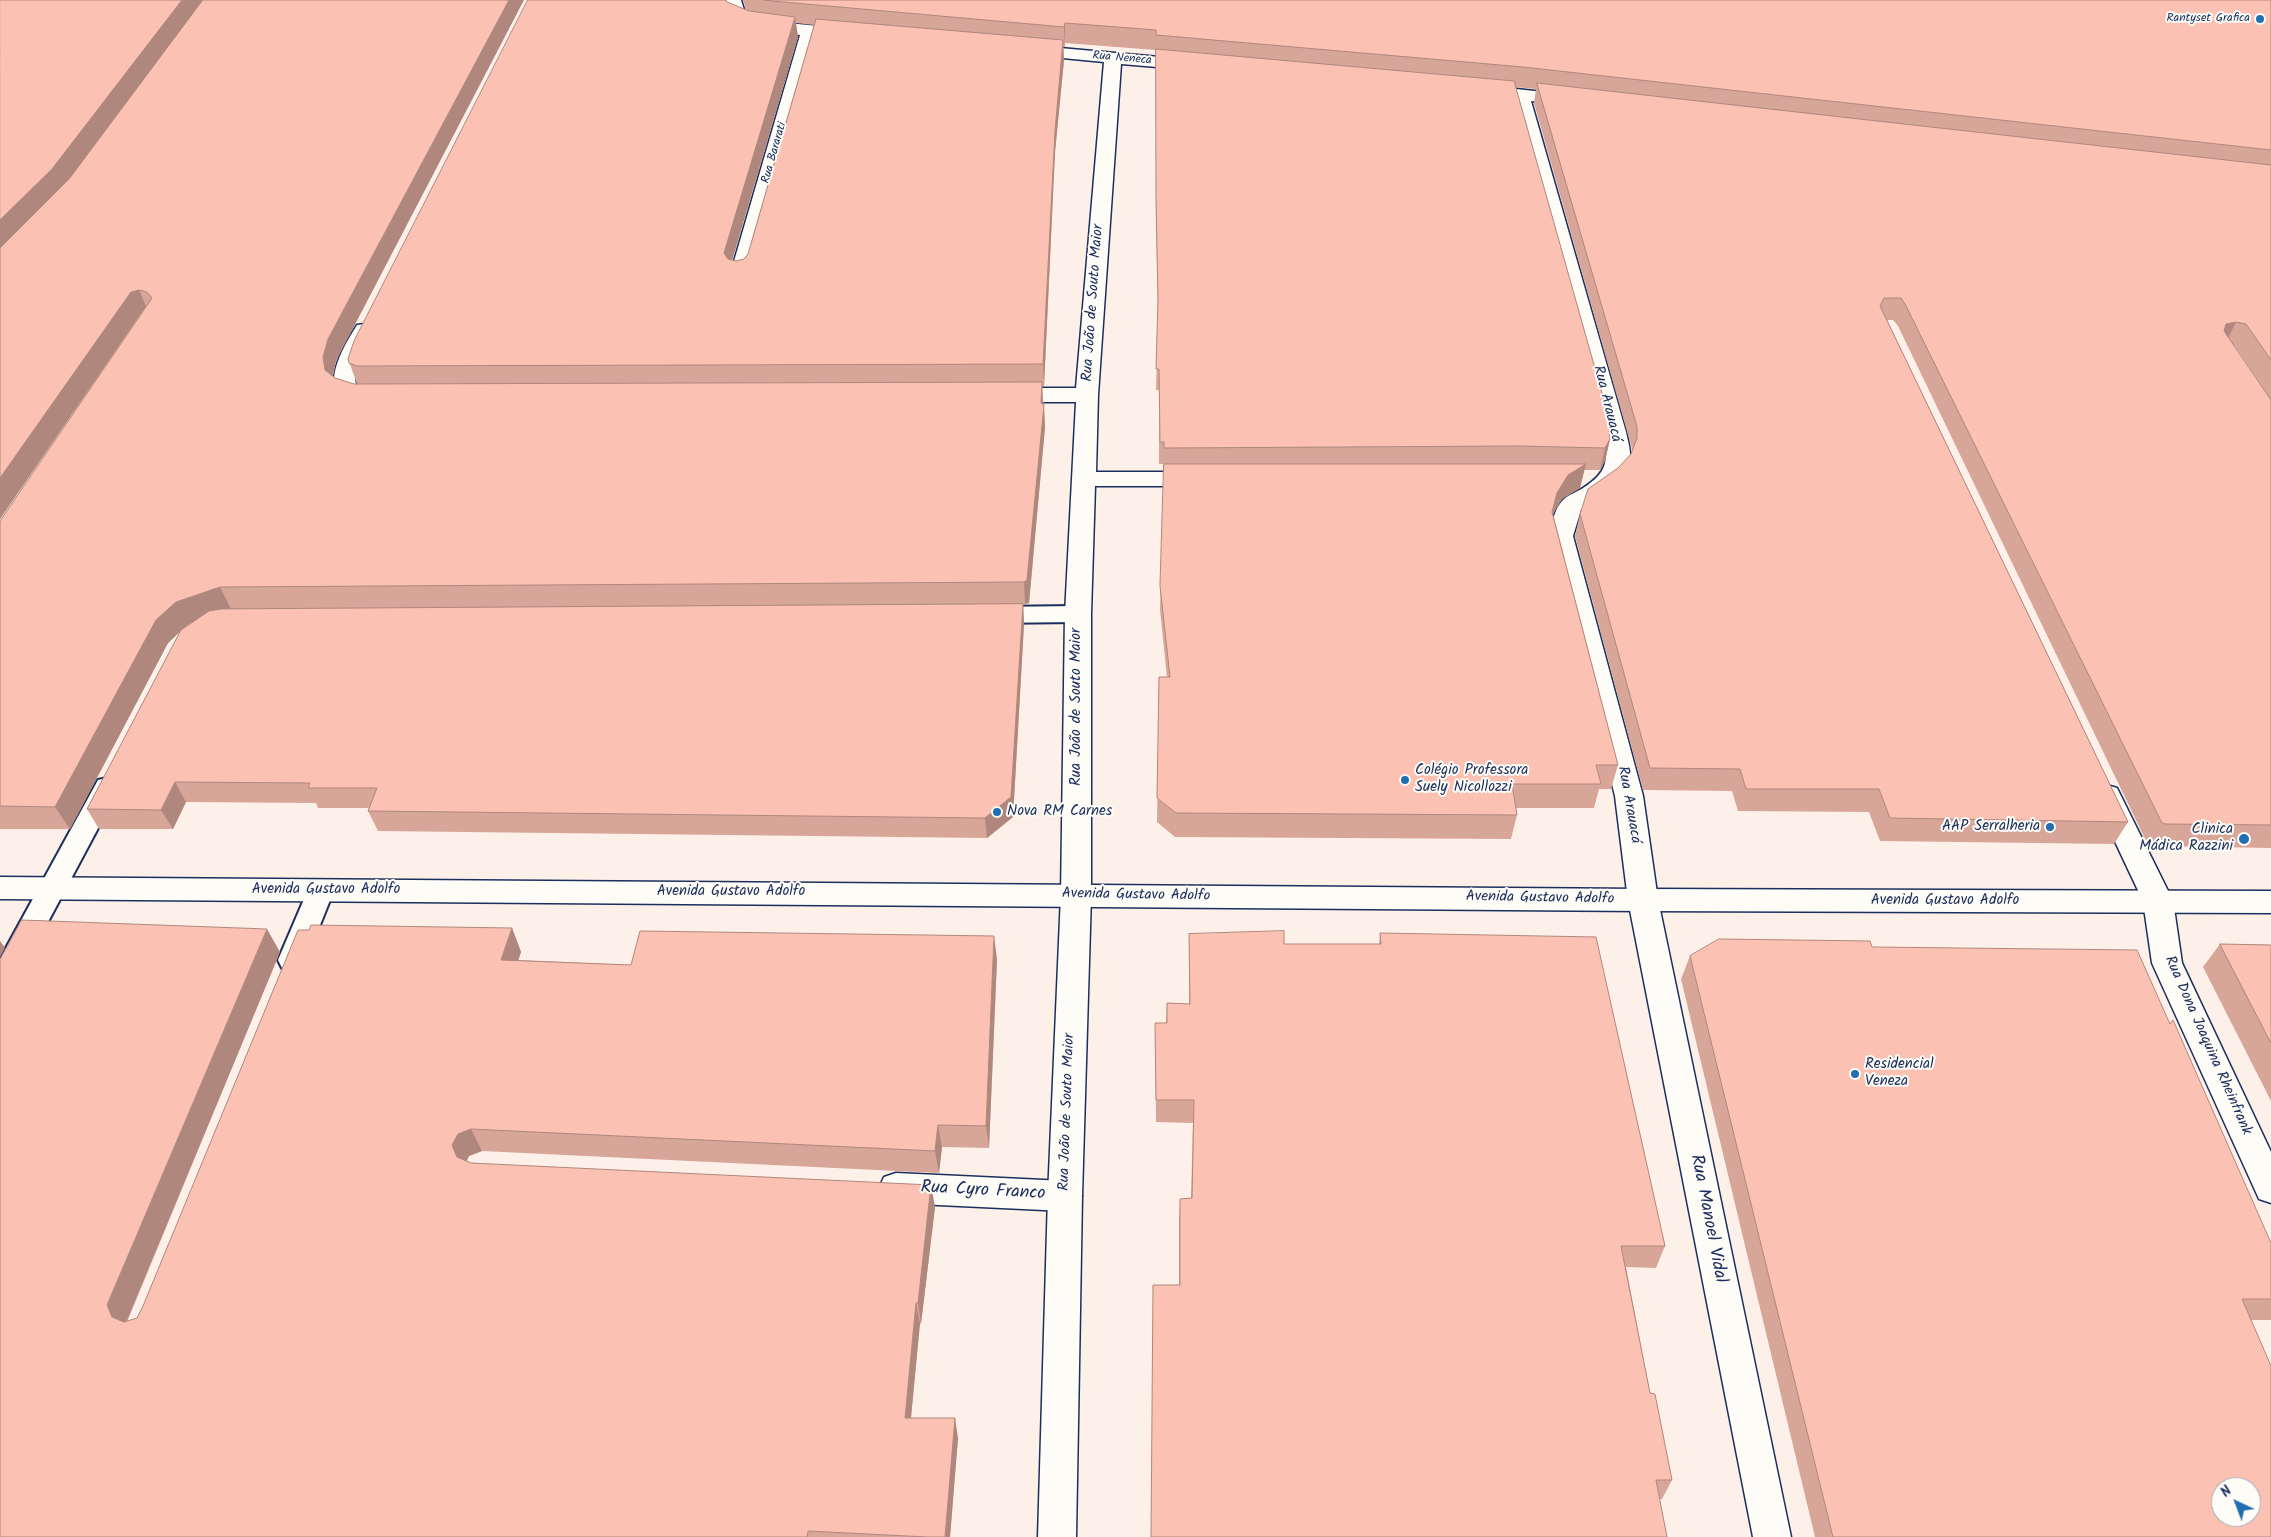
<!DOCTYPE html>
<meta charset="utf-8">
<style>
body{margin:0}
#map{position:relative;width:2271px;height:1537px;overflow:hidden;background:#fdf0e9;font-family:Kalam,sans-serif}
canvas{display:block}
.north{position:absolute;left:2211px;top:1477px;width:50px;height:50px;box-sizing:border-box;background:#fdfcf7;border:1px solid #a3aaba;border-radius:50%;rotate:317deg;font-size:14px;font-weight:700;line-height:20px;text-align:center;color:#1b2f5e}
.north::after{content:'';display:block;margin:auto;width:18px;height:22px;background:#1f6fb2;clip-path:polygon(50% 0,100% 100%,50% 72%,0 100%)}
</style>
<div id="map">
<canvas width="2271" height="1537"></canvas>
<div class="north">N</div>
</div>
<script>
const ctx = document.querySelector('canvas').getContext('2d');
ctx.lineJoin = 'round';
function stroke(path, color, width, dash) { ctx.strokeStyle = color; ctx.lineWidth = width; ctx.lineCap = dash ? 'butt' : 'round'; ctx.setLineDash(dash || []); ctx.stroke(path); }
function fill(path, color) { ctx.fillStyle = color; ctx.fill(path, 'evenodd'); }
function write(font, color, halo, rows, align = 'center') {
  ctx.font = font + ' Kalam,sans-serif'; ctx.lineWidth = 4; ctx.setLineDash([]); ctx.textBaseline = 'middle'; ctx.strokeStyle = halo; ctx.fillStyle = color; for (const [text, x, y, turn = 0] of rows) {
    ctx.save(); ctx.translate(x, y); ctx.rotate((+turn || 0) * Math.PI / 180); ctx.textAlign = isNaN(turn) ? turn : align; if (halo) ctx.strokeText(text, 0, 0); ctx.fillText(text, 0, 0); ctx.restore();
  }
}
const service = new Path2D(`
 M 1078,606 L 1086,609 L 1090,614 L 1086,619 L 1078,622 L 990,623 L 982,620 L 978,615 L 982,610 L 990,607 Z
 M 107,778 L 116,780 L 120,787 L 10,993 L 0,996 L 0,959 L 98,780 Z
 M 321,880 L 330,883 L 334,890 L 306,960 L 302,968 L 292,971 L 282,968 L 278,960 L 308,890 L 312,883 Z`);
const minor = new Path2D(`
 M 725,0 L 741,0 L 745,13 L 757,20 L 849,29 L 855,30 L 858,34 L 855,38 L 817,37 L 750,275 L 747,279 L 740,281 L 733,279 L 730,275 L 800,35 L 752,29 L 731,20 Z
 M 1027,45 L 1193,60 L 1199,61 L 1202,65 L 1199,69 L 1193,70 L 1121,64 L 1098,395 L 1096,472 L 1199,472 L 1207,474 L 1211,479 L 1207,484 L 1199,486 L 1095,486 L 1091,614 L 1091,895 L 1086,903 L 1076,906 L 1066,903 L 1061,895 L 1065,614 L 1076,402 L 1006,402 L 998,400 L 995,395 L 998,390 L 1006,388 L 1076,388 L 1104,62 L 1021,54 L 1018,50 L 1021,46 Z
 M 1480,85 L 1571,95 L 1577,96 L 1580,100 L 1577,104 L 1571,105 L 1531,101 L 1626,432 C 1628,441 1631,451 1630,460 C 1629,481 1598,500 1581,510 L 1573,536 L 1643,796 L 1658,900 L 1791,1537 L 1753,1537 L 1628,900 L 1615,796 L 1549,536 C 1552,524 1554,509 1563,500 C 1568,495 1577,492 1583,488 C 1610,471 1607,460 1604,432 L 1512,99 L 1474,94 L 1471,90 L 1474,86 Z
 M 365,324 L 373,325 L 376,330 C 368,344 348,373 358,388 L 379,392 L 382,397 L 379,402 C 370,404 361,403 352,401 C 315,393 345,344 357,325 Z
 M 2107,785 L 2117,788 L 2173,901 L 2182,963 L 2271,1152 L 2271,1203 L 2259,1199 L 2152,963 L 2143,901 L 2093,795 L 2097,788 Z
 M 896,1173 L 1065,1181 L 1077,1185 L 1082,1196 L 1077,1207 L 1065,1211 L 896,1203 L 884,1199 L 879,1188 L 884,1177 Z`);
const tertiary = new Path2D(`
 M 1076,884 L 1086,887 L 1091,895 L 1082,1196 L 1076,1537 L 1038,1537 L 1048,1196 L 1061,895 L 1066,887 Z`);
const secondary = new Path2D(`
 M 0,877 L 1643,889 L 2271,891 L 2271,913 L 1643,911 L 0,899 Z`);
stroke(service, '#1b2f5e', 4);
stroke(minor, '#1b2f5e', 3);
stroke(tertiary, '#1b2f5e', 3);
stroke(secondary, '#1b2f5e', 3);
fill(service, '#fdfcf7');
fill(minor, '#fdfcf7');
fill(tertiary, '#fdfcf7');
fill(secondary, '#fdfcf7');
fill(new Path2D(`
 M 0,0 L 336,361 L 333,376 L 335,378 L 354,384 L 357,384 L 348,359 L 727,2 L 746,10 L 743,0 L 2271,0 L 2271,400 L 2235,346 L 2234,346 L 2271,400 L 2271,848 L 2153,846 L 2148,845 L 1898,326 L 1893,320 L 1887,320 L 2128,822 L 2114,844 L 1880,841 L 1869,812 L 1738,811 L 1732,791 L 1643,790 L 1575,536 L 1580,514 L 1618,468 L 1631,454 L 1632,449 L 1534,103 L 1536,89 L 1515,87 L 1610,439 L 1605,461 L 1600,470 L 1584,470 L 1580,488 L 1562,499 L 1553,514 L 1618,765 L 1611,789 L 1599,789 L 1594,808 L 1516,808 L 1517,815 L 1511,839 L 1175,837 L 1157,822 L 1159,677 L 1167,677 L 1160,610 L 1164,464 L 1159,464 L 1159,390 L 1156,390 L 1158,311 L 1156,221 L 1156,55 L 1155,50 L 1065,43 L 1065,47 L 1063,47 L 1064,60 L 1055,152 L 1044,386 L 1042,386 L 1045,427 L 1029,603 L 1025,604 L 1023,604 L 1024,624 L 1013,817 L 987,838 L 378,831 L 368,811 L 369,808 L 318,808 L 316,803 L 186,802 L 173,829 L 99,829 L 87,809 L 181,631 L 168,643 L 70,829 L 0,829 L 0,521 L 142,313 L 0,519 ZM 796,23 L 814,25 L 748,254 L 744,259 L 736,261 L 732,260 L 798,37 Z
 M 512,928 L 521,952 L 518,960 L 631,965 L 997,959 L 989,1148 L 942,1147 L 939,1173 L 482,1151 L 469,1156 L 467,1161 L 471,1163 L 935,1207 L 921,1324 L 920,1323 L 911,1418 L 958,1438 L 950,1537 L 0,1537 L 280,952 L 127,1322 L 137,1318 L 143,1306 L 309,930 Z
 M 1380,933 L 1665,1246 L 1656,1268 L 1626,1267 L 1650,1393 L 1672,1480 L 1662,1499 L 1660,1499 L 1179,1285 L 1179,1220 L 1180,1199 L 1191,1198 L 1193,1123 L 1156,1122 L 1155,1023 L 1166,1023 L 1167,1003 L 1189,1004 L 1189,934 L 1284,944 L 1379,944 Z
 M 2220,944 L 2271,945 L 2271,1101 L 2203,967 Z
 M 1872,947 L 2271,1299 L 2271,1320 L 2251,1320 L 2271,1537 L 1815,1537 L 1681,979 L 1690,956 Z`), '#d8a699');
fill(new Path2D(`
 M 182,0 L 205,0 L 62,190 L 0,252 L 0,220 Z
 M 509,0 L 524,0 L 336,361 L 332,379 L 325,370 L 323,357 L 328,339 Z
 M 795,17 L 798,37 L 728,274 L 724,253 Z
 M 1065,23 L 1065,47 L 1064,27 Z
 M 1063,40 L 1064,60 L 1055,152 L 1044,386 L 1043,364 L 1055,131 Z
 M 139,290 L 148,311 L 141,313 L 0,519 L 0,478 L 131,292 Z
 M 2236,322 L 2225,344 L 2215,346 L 2226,324 Z
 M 1042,382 L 1043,404 L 1042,426 L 1041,403 Z
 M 1044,405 L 1045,427 L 1029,603 L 1025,604 L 1024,582 Z
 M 1610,439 L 1605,461 L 1600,470 L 1605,448 Z
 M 1586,464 L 1580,488 L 1562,499 L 1551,517 L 1557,493 L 1568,475 Z
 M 220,587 L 231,609 L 188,624 L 168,643 L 70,829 L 55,807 L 156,620 L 176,602 Z
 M 1023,604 L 1024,624 L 1013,817 L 987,838 L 985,818 Z
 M 175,782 L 186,802 L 173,829 L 161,810 Z
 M 512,928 L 521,952 L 511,983 L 501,960 Z
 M 267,929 L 280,952 L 125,1325 L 112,1317 L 107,1305 Z
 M 994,936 L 997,959 L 989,1148 L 986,1126 Z
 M 0,941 L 5,948 L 0,957 Z
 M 938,1125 L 942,1147 L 939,1173 L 935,1151 Z
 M 471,1129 L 482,1151 L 469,1156 L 463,1167 L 457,1157 L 452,1145 L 458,1134 Z
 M 931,1185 L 935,1207 L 921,1324 L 918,1303 Z
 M 916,1303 L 920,1323 L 909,1438 L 905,1418 Z
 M 955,1418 L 958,1438 L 950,1537 L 945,1537 Z`), '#b0877d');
const building = new Path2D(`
 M 0,0 L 182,0 L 52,169 L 0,220 Z
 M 203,0 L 509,0 L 328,339 L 323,357 L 325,370 L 335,378 L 354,384 L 1042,382 L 1041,403 L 1044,405 L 1027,580 L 1024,582 L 220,587 L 176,602 L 156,620 L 55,807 L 0,806 L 0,521 L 152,298 L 147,292 L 139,290 L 131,292 L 0,478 L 0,248 L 69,179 Z
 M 528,0 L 726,0 L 727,2 L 749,11 L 795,17 L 724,253 L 728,259 L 736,261 L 744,259 L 748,254 L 816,19 L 1063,40 L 1055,131 L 1043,364 L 357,366 L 349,363 L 348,359 L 354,341 Z
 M 764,0 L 2271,0 L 2271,150 L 1523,67 L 1156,35 L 1156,30 L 1065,23 L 1064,27 L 772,1 Z
 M 1156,49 L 1514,81 L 1607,411 L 1610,439 L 1605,448 L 1518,446 L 1164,448 L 1164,442 L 1160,442 L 1159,369 L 1156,369 L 1158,298 L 1156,200 Z
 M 1537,83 L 2271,165 L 2271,360 L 2246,324 L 2236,322 L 2226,324 L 2224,331 L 2271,400 L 2271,825 L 2166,824 L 2162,823 L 1905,304 L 1901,298 L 1884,298 L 1880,306 L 2128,822 L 1890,818 L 1879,789 L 1746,789 L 1740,769 L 1650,768 L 1580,514 L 1588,489 L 1618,468 L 1631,454 L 1637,438 L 1637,427 Z
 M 1164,464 L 1586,464 L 1568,475 L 1557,493 L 1552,512 L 1618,765 L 1596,765 L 1601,784 L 1512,784 L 1517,815 L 1176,813 L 1157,798 L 1159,677 L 1170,677 L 1160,586 Z
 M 1023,604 L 1011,797 L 985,818 L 368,811 L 377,788 L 308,788 L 310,783 L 175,782 L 161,810 L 87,809 L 181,630 L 209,611 L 221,609 Z
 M 22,920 L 267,929 L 107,1305 L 112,1317 L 124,1322 L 137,1318 L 143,1306 L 298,930 L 309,930 L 311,925 L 512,928 L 501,960 L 631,965 L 640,931 L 994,936 L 986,1126 L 938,1125 L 935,1151 L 471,1129 L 458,1134 L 452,1145 L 457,1157 L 471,1163 L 931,1185 L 918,1303 L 916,1303 L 905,1418 L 955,1418 L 945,1537 L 927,1537 L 808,1531 L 807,1537 L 0,1537 L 0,960 Z
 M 1284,931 L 1284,944 L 1381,944 L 1380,933 L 1596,937 L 1665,1246 L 1621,1246 L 1650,1393 L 1655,1394 L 1672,1480 L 1656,1480 L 1667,1537 L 1151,1537 L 1153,1285 L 1180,1285 L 1180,1199 L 1192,1198 L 1194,1100 L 1156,1100 L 1155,1023 L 1167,1023 L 1167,1003 L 1190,1004 L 1189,934 Z
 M 1719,939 L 1870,941 L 1872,947 L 2137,950 L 2170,1024 L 2173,1020 L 2271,1243 L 2271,1299 L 2242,1299 L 2271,1366 L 2271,1537 L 1833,1537 L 1690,956 ZM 2221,1487 L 2251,1487 L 2251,1517 L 2221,1517 Z
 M 2220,944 L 2271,945 L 2271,1043 Z`);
fill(building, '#fbc1b2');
stroke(building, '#b0877d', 1);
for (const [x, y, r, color] of [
 [2260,19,5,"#1f6fb2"],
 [1405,780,5,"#1f6fb2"],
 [997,812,5,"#1f6fb2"],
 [2050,827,5,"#1f6fb2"],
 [2244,839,6,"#1f6fb2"],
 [1855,1074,5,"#1f6fb2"]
]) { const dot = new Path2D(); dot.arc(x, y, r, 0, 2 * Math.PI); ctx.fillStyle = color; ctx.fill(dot); stroke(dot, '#fdfcf7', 2); }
write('12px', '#1b2f5e', '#fdfcf7', [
 ["Rantyset Grafica",2250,19]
], 'right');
write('12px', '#1b2f5e', '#fdfcf7', [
 ["Rua Neneca",1122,59,5],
 ["Rua Bararati",775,153,-74]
]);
write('15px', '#1b2f5e', '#fdfcf7', [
 ["Rua João de Souto Maior",1094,303,-86],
 ["Rua Arauacá",1606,404,76],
 ["Rua João de Souto Maior",1077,707,-90],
 ["Rua Arauacá",1628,805,80],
 ["Avenida Gustavo Adolfo",326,890],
 ["Avenida Gustavo Adolfo",731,892],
 ["Avenida Gustavo Adolfo",1136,896,1],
 ["Avenida Gustavo Adolfo",1540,899,1],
 ["Avenida Gustavo Adolfo",1945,901],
 ["Rua Dona Joaquina Rheinfrank",2207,1046,66],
 ["Rua João de Souto Maior",1068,1112,-88]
]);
write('15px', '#1b2f5e', '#fdfcf7', [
 ["Colégio Professora",1415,771],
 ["Suely Nicollozzi",1415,788],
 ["Nova RM Carnes",1007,812],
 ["AAP Serralheria",2040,827,"right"],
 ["Clinica",2233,830,"right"],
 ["Mádica Razzini",2233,847,"right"],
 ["Residencial",1865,1065],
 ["Veneza",1865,1082]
], 'left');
write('18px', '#1b2f5e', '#fdfcf7', [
 ["Rua Cyro Franco",983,1192,3],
 ["Rua Manoel Vidal",1707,1219,79]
]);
</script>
